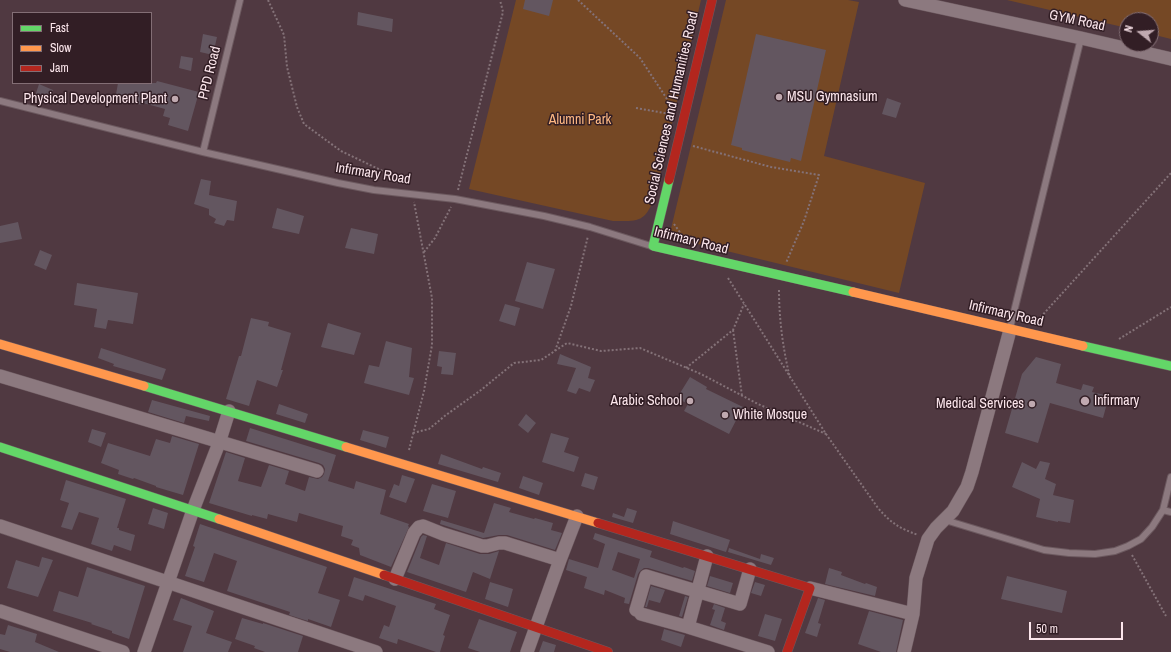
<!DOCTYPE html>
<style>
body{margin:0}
#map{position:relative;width:1171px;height:652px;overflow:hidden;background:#503941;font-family:"Archivo Narrow",sans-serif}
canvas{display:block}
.legend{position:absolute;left:12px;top:12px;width:140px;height:72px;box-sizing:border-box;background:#321e25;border:1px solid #836e75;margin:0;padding:5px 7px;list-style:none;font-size:12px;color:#fce6ec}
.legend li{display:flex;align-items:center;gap:8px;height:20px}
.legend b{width:20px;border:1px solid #836e75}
.north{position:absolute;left:1119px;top:12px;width:40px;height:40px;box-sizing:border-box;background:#321e25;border:1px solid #836e75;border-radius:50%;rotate:287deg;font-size:11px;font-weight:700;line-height:16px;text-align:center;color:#fce6ec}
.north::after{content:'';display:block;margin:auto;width:14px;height:18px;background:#c0a9b0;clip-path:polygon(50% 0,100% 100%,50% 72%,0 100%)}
.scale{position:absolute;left:1029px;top:622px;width:94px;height:18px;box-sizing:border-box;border:2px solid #fce6ec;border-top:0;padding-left:5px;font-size:12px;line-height:14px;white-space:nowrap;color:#fce6ec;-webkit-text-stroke:3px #321e25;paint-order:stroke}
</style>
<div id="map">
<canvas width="1171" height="652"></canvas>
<ul class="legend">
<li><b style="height:5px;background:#63d668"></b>Fast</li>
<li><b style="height:5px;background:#ff974d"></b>Slow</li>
<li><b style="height:5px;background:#b3261e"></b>Jam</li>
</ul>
<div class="north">N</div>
<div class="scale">50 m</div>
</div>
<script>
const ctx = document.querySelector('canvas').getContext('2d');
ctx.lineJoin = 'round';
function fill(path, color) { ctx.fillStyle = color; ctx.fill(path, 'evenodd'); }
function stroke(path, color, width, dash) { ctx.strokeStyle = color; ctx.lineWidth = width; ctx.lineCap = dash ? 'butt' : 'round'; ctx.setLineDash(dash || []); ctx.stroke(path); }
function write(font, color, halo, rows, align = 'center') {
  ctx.font = font + ' "Archivo Narrow",sans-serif'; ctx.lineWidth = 3; ctx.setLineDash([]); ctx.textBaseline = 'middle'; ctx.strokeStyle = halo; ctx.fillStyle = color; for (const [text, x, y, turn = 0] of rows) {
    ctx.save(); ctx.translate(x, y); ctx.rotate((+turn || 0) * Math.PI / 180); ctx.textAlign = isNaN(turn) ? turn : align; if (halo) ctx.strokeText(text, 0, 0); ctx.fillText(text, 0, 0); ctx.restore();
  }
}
fill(new Path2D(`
 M 516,0 L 701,0 L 655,196 C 645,223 639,221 613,221 L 469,189 Z
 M 726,0 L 848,0 L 859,2 L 824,156 L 925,183 L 899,293 L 669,237 Z
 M 1007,0 L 1171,0 L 1171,39 L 1151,34 L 1151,20 L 1127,20 L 1127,28 Z`), '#754825');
fill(new Path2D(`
 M 525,0 L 553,0 L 549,16 L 523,9 Z
 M 358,12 L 393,19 L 392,32 L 357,25 Z
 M 203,34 L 217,37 L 213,55 L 200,52 Z
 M 756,34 L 826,50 L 801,161 L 791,158 L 790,162 L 742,150 L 742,148 L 731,145 Z
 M 181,56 L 193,58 L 191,71 L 179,68 Z
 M 157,81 L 199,92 L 188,131 L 168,125 L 170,118 L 163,116 L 165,109 L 143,103 L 143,105 L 115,100 L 118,83 L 156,83 Z
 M 39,84 L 53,90 L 48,104 L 34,99 Z
 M 887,98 L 901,103 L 896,118 L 882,114 Z
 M 201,179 L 211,181 L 209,195 L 237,201 L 234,221 L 227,220 L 224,226 L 214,223 L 216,219 L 209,215 L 209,209 L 194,204 Z
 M 277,208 L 304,216 L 299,234 L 272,228 Z
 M 18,222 L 22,239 L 0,243 L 0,226 Z
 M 351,228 L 378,234 L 374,254 L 345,248 Z
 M 40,250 L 52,255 L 46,270 L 34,265 Z
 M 527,262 L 555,269 L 543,309 L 515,301 Z
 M 77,283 L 138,293 L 133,324 L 108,320 L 106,329 L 94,327 L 97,309 L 74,305 Z
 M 505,304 L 520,308 L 515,326 L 499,321 Z
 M 251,318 L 269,322 L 268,326 L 291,333 L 281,370 L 283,370 L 277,387 L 257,380 L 249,406 L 226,399 L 239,356 L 241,356 Z
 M 328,323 L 361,333 L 354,355 L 321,347 Z
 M 386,341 L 412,348 L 409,377 L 414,378 L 409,395 L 364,383 L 369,365 L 379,367 Z
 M 101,348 L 166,369 L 162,380 L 113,366 L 114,364 L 98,358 Z
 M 439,351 L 456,353 L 453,375 L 441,374 L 442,367 L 437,366 Z
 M 560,354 L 591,367 L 588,378 L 595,380 L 590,392 L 579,388 L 576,394 L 567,391 L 576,368 L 557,364 Z
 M 1036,357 L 1061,364 L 1056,383 L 1081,390 L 1083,384 L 1094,387 L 1092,392 L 1109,396 L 1103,418 L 1050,403 L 1038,443 L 1005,433 L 1022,374 Z
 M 690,377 L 707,387 L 706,389 L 743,407 L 729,434 L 684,411 L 688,404 L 677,398 Z
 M 152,400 L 210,416 L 209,421 L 186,416 L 184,423 L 148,412 Z
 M 279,404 L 308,414 L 305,423 L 276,414 Z
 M 526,414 L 536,423 L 528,433 L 518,425 Z
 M 250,428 L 336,455 L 328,481 L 354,489 L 356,481 L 386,490 L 380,514 L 409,524 L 408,526 L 409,527 L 391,567 L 360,555 L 359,548 L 351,545 L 353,540 L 341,536 L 343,526 L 299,513 L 297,522 L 268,514 L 267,519 L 252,515 L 252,516 L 209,503 L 226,452 L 245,458 L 238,481 L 261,487 L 269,465 L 289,471 L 285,484 L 305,491 L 309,477 L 318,479 L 322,477 L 324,474 L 325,469 L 323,465 L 319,463 L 246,441 Z
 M 92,429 L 106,433 L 101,447 L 88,442 Z
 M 363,430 L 389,437 L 386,448 L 360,440 Z
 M 551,433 L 569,438 L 564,452 L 579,457 L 574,472 L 542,462 Z
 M 172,436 L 199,444 L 183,495 L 156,487 L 156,486 L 134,478 L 133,479 L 118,474 L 119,470 L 101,463 L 108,443 L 150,456 L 156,439 L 170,443 Z
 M 441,454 L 482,469 L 483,467 L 501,473 L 498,482 L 438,464 Z
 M 1040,461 L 1050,463 L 1045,479 L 1056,484 L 1053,495 L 1074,500 L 1070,523 L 1058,521 L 1058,522 L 1036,517 L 1040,499 L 1012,487 L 1022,462 L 1036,469 Z
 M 585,473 L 598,477 L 594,490 L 581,486 Z
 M 402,475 L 415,479 L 406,503 L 389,497 L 394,484 L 399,486 Z
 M 523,476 L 543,483 L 539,495 L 519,488 Z
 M 66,480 L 126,499 L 117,528 L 119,528 L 119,530 L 135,535 L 131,551 L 114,545 L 112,551 L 91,544 L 99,518 L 79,512 L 72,530 L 61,527 L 69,503 L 60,500 Z
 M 432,484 L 456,491 L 448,518 L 423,511 Z
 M 494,503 L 511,508 L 509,512 L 534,519 L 535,518 L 553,523 L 551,530 L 562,533 L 555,550 L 507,535 L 499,535 L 483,538 L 440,524 L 441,520 L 484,533 Z
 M 153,508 L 168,513 L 164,529 L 148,524 Z
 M 627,508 L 637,511 L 633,523 L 612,517 L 613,513 L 624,517 Z
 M 673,521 L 730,540 L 726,552 L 670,534 Z
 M 200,524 L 327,567 L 318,593 L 340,600 L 331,627 L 308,619 L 308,621 L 289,615 L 290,612 L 227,591 L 237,561 L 214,553 L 204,582 L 185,576 L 195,547 L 193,546 Z
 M 595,533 L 652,551 L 650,557 L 683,568 L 684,567 L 695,571 L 692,581 L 648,568 L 644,568 L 640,571 L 638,574 L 629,604 L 624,603 L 625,598 L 605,590 L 604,595 L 584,588 L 587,577 L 566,570 L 569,559 L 598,568 L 605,544 L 593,539 ZM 618,552 L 640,559 L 634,578 L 612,570 Z
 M 423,535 L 427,536 L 420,558 L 439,565 L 446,543 L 480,554 L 489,554 L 499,551 L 490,579 L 473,572 L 466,592 L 407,572 L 421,537 Z
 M 729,548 L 760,559 L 761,554 L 774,558 L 771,565 L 728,552 Z
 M 42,557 L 53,560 L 38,597 L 7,588 L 16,560 L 39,567 Z
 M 87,567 L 145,586 L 129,639 L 112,633 L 112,631 L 91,624 L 92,623 L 53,611 L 59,591 L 78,597 Z
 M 829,568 L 842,572 L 841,575 L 865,584 L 866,583 L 877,587 L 875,596 L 825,584 Z
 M 710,576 L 733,583 L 730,593 L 707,586 Z
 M 1007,576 L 1067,591 L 1062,613 L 1001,599 Z
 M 354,577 L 436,604 L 434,609 L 450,615 L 443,635 L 445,636 L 440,652 L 436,652 L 398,639 L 397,644 L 379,638 L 384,625 L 389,627 L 396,606 L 365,595 L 363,601 L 348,596 Z
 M 490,582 L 513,589 L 508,607 L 485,599 Z
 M 755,582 L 765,585 L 761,596 L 751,593 Z
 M 651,586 L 665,590 L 660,603 L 649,600 L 647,607 L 645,607 Z
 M 685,596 L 688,597 L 682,617 L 679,616 Z
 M 181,598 L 214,611 L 206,633 L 232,642 L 228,652 L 183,652 L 192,626 L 173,620 Z
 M 818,598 L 825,600 L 818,623 L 821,624 L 817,637 L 805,633 Z
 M 714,604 L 725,608 L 721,621 L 726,623 L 724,630 L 710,625 L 715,610 L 712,609 Z
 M 869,611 L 903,620 L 896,652 L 881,652 L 858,644 Z
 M 765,614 L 782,619 L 775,641 L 758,636 Z
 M 242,618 L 263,624 L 263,623 L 303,636 L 298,652 L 265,652 L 254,648 L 255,646 L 235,639 Z
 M 479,619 L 517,632 L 510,652 L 480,652 L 468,648 Z
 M 8,625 L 37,634 L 35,642 L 59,652 L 10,652 L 0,649 L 0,634 L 5,635 Z
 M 664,629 L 685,635 L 681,647 L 661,640 Z
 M 543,641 L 556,645 L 554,652 L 539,652 Z`), '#635660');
const lane = new Path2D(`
 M 0,101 L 203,152 L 338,183 L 374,190 L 455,199 L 544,216 L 590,227 L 651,246
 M 203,152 L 240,0
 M 1010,328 L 1081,38
 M 1163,510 L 1171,512
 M 945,520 L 1044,550 L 1069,553 L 1095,554 L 1115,551 L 1128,546 L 1141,539 L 1152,527 L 1163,510 L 1171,477`);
const street = new Path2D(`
 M 905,0 L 1081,38 L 1171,59
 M 0,376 L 317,471
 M 0,526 L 376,652
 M 395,579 L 414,533 L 419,527 L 423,526 L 443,534 L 482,546 L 487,546 L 499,543 L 505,543 L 560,560
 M 810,588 L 913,614
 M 636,610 L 646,576 L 740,604 L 750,569
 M 0,611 L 123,652
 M 641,614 L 688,627 L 707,556
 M 688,627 L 768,652
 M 144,652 L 193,510 L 219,443 L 229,411
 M 527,652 L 560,560 L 577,516
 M 904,652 L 913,614 L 916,578 L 928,539 L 936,528 L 953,511 L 967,487 L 972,472 L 1010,330`);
const fast = new Path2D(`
 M 669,180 L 653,246 L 853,292
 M 1083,346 L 1171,366
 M 144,386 L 346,447
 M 0,447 L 219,519`);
const slow = new Path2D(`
 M 853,292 L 1083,346
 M 0,344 L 144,386
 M 346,447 L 598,523
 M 219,519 L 384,575`);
const jam = new Path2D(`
 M 669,180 L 712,0
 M 598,523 L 810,588 L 787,652
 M 384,575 L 608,652`);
stroke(lane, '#6c595f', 8);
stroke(street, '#6c595f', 14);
stroke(fast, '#6c595f', 10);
stroke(slow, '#6c595f', 10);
stroke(jam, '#6c595f', 10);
stroke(new Path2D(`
 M 268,0 L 284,35 L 287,67 L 297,107 L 304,124 L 341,151 L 389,174 L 400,184
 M 578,0 L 640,58 L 669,102 L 671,108
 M 636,108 L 670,114
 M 693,146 L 771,167 L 819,175 L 804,221 L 786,263
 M 458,190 L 503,12 L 500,0
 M 674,224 L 684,238
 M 424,252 L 435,238 L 451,207
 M 728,278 L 826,434 L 878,508 C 891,523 899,528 918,535
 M 779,290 C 779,319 783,349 790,378
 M 1038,320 L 1171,173
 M 733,330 L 742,396
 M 1119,339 L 1171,307
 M 555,351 L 571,306 L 588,236
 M 686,368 L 733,330 L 744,304
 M 413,433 L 429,429 L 446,415 L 481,390 L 514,363 L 541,360 L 567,343 L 601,351 L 640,348 L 701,374 L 758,404 L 826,434
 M 409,450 L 424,391 L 432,345 L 432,298 L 414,202
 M 1132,555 L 1166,616`), '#847278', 2, [2, 2]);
stroke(lane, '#8c797f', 6);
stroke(street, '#8c797f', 13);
stroke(fast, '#63d668', 9);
stroke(slow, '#ff974d', 9);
stroke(jam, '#b3261e', 9);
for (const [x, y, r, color] of [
 [779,97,4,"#c0a9b0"],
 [175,99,4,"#c0a9b0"],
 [690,401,4,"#c0a9b0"],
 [1085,401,5,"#c0a9b0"],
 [1032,404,4,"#c0a9b0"],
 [725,415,4,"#c0a9b0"]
]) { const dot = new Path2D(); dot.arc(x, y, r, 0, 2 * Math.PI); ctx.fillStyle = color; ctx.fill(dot); stroke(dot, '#321e25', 1.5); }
write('14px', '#fce6ec', '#321e25', [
 ["GYM Road",1077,21,12],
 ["PPD Road",210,73,-76],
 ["Social Sciences and Humanities Road",672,108,-77],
 ["Infirmary Road",373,174,9],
 ["Infirmary Road",691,241,14],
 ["Infirmary Road",1006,314,13]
]);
write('14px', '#fce6ec', '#321e25', [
 ["MSU Gymnasium",787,97],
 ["Physical Development Plant",167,99,"right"],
 ["Arabic School",682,401,"right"],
 ["Infirmary",1094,401],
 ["Medical Services",1024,404,"right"],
 ["White Mosque",733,415]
], 'left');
write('14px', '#fdb883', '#321e25', [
 ["Alumni Park",580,120]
]);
</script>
